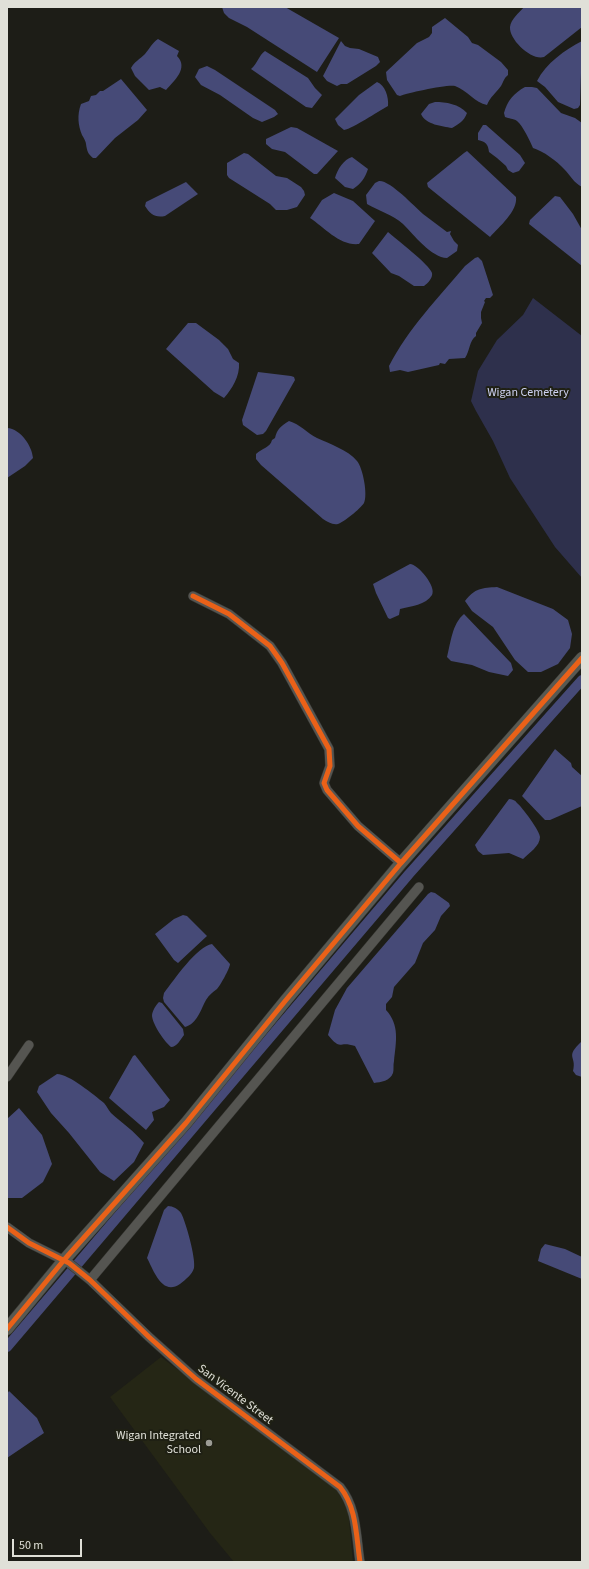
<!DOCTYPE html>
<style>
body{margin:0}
#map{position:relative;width:589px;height:1569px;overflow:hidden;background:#1d1d17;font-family:"Source Sans 3",sans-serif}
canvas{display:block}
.frame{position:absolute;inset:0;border:8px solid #e0e0d8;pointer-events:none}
.scale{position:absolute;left:12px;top:1539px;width:70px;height:18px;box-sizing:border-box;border:2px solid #e0e0d8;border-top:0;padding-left:5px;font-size:12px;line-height:14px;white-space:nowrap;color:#e0e0d8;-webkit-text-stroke:3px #1f2014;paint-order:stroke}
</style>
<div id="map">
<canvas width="589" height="1569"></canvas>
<div class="frame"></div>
<div class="scale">50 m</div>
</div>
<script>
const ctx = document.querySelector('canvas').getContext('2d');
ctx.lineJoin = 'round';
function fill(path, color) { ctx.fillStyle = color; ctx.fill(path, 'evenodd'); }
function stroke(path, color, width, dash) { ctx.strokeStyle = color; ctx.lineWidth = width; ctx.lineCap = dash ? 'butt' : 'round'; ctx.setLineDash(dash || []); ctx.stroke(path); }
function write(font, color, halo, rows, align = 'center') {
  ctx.font = font + ' "Source Sans 3",sans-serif'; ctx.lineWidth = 4; ctx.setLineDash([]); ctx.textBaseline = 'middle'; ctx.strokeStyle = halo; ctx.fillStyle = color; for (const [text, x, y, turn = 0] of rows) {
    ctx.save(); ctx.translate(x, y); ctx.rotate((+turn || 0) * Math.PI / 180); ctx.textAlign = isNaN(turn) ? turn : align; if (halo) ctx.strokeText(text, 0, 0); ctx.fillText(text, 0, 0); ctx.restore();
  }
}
fill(new Path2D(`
 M 161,1357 L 335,1488 L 348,1509 L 353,1562 L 234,1562 L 210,1533 L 110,1397 Z`), '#252615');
fill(new Path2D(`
 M 533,298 L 582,336 L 582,578 L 555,547 L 510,478 L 493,441 L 476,411 L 471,401 L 478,371 L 497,340 L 523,315 Z`), '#2e304c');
fill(new Path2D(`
 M 222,7 L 285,7 L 339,38 L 317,72 L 247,27 L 229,18 L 224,13 Z
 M 524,7 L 582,7 L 582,27 L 544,57 C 532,61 509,40 510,27 C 511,19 519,13 524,7 Z
 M 445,18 L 468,37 L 472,43 L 478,45 L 501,62 L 508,70 L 508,75 C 504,78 504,81 501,86 C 496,93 490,97 487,105 C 475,103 467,90 455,86 C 448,84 407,93 400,96 L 397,95 L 387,80 L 386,72 L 417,43 L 429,37 L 432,33 L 432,27 Z
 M 158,39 L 179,51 L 177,56 C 189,68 174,81 166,90 L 160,87 L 149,90 L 135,76 L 131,68 C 134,62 140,59 145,54 C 150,48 152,43 158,39 Z
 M 341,41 L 345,46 L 350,48 L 359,49 L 378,57 L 380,62 L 376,66 L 347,84 L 341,84 L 337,86 L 327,81 L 323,76 Z
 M 582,41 L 580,105 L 578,108 L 574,109 L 558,102 L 545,87 L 537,81 C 546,63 565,50 582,41 Z
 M 265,51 L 308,78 L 315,88 L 322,95 L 312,108 L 306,107 L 251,69 C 257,64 259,55 265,51 Z
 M 207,66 L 215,70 L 275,110 L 278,114 L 274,117 L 262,122 L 253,118 L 220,95 L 201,85 L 195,77 L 199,69 Z
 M 121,79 L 147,110 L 138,120 L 115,138 L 96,158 L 93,158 C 88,154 87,151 86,144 C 86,142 84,138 82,135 C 78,125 77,115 81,104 L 89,101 L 91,96 L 96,95 L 100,91 L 103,91 Z
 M 377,82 C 385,85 389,97 388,106 C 377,112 354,128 344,130 L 338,125 L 335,119 L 359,95 Z
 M 525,87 L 532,87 L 537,88 L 561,113 L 575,118 L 582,123 L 582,187 C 574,183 570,175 564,169 C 557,161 543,151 533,148 C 530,141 523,126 517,121 C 513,118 509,119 505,117 L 504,113 C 507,101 514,93 525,87 Z
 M 435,102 C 446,102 459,104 467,113 C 464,121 459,124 452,128 C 442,126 426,125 421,114 L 429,104 Z
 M 483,125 L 486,125 L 520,155 L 525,163 L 519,171 L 513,173 L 508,170 L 506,166 L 497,158 L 489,152 C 488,144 486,142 478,140 L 478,133 Z
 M 291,127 L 297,128 L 338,151 L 317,174 L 314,174 L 285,152 L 272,149 L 266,144 L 266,139 Z
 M 467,151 L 516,197 C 518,211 499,227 490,237 L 428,187 L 427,183 L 464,153 Z
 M 244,153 L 248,154 L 276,176 L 287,178 L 301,187 L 304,191 L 305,195 L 297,207 L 287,210 L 276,210 L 270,204 L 229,178 L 227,175 L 227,163 Z
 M 352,157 L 368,169 C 365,178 361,184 353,189 L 345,187 L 335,178 C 337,170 344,159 352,157 Z
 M 379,181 C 390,180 414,206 423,214 C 431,220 439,226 447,232 L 451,231 L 450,234 L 454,241 L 458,245 L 457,251 L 447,258 C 432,258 413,234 403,224 C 393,215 379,211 367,204 L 366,195 L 375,183 Z
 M 186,182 L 198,194 L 165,216 C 155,218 150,214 145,206 L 146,202 Z
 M 334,193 L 353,201 L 375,221 L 359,244 C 340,246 325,228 310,218 L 322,200 Z
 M 555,196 L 560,197 L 573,214 L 582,230 L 582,266 L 529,224 L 530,220 Z
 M 388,232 C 396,239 430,265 432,273 C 433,278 428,283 424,286 L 414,286 L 399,276 L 391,273 L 372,253 Z
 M 478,257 L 482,261 L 493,295 L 490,298 L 486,298 L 484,301 L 485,302 L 481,312 L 481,318 L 482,323 L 476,333 L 476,336 C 469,341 470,351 465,358 L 449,359 L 445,364 L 440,363 L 439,365 L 408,372 L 400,370 L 390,372 L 389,366 C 408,329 438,298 465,266 L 475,258 Z
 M 188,323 L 196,323 L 219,340 L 228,349 L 233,359 L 239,363 C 240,376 232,389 224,398 L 214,392 L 166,349 Z
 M 258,372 L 291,376 L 294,377 L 295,380 L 266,431 L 263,434 L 257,435 L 243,425 L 242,420 Z
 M 289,421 C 300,424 307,433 317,438 C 330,444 348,450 357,461 C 363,468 368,495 364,503 C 360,509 344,522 338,524 C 332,525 328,522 323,519 L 261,465 L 256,459 L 256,454 C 262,448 270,448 272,440 L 275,438 C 277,429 281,426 289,421 Z
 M 7,428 C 21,429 32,446 33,458 L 25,466 L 7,478 Z
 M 410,564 C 418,564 437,587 432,595 C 426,605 411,606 400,609 L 399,615 L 390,619 L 388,618 L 376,593 L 373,584 Z
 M 497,587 L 553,609 L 568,620 L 572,634 L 570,648 L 558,664 L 541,672 L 528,672 L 515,660 L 493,627 L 472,611 L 465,601 C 475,588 482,588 497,587 Z
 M 464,614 L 511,663 L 513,670 L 508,676 L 489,672 L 472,665 L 451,661 L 447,657 C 451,642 452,624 464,614 Z
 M 555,749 L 571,763 L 572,767 L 582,776 L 582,806 L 550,820 L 545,820 L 522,796 Z
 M 509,799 C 512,799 515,800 517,803 C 522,807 540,831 540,837 C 540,846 529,853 523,859 L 509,853 L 483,855 L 478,851 L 475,845 Z
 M 431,892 L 435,893 L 449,903 L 450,906 L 441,916 L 435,930 L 423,943 L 415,963 L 394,987 L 392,997 L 386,1004 L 386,1010 C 400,1025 396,1042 394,1061 C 393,1065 394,1070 393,1073 C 390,1081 381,1082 374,1083 L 355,1046 C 338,1040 342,1052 328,1035 L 335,1010 L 347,988 L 428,894 Z
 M 183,915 L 187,916 L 207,936 L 178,963 L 174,960 L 155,934 L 174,919 Z
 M 212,944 L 230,964 C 230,968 220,986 217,989 C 213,992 209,995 206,1000 C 201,1009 197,1024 185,1027 L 164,1002 L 163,998 L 164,993 C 174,980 197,946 212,944 Z
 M 159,1002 L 162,1003 L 183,1029 L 184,1035 C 180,1040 177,1047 171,1047 C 164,1041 153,1025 152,1016 C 152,1011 156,1005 159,1002 Z
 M 582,1041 L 582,1077 L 576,1075 L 573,1071 C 577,1055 564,1058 582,1041 Z
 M 135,1055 L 170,1100 L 164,1107 L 152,1112 L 154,1120 L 146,1130 L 109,1098 L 133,1056 Z
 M 57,1074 C 69,1074 94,1095 104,1103 C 107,1106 108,1110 111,1113 C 122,1123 134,1131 144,1143 L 134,1162 L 114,1181 L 100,1172 L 69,1133 L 51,1113 L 37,1092 L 39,1086 Z
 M 19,1108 L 42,1135 L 52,1164 L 43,1182 L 22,1198 L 7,1198 L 7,1119 Z
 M 168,1206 C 173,1206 178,1209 181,1213 C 186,1222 196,1259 194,1268 C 192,1275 186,1279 180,1284 C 162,1296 154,1271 147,1258 L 164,1210 Z
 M 545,1244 L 565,1249 L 582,1257 L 582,1279 L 538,1261 L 541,1249 Z
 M 9,1391 L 37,1418 L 44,1433 L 7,1458 L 7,1394 Z`), '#464a77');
stroke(new Path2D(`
 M 7,1347 L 409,874 L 582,680`), '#464a77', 10);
const street = new Path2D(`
 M 193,596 L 229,614 L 270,646 L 282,663 L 329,749 L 330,766 L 324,783 L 327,790 L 358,826 L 401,863
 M 7,1077 L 29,1045
 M 7,1227 L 29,1243 L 69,1263 L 90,1280 L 149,1337 L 196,1379 L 340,1487 C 357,1508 356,1536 360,1562
 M 90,1280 L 419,887`);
const secondary = new Path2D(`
 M 7,1329 L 64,1260 L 186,1123 L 286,1000 L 401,863 L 582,658`);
stroke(street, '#363632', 10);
stroke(secondary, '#363632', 13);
stroke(street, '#555551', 9);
stroke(secondary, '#585952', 12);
stroke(new Path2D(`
 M 193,596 L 229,614 L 270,646 L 282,663 L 329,749 L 330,766 L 324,783 L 327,790 L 358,826 L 401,863
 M 7,1227 L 29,1243 L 69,1263 L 90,1280 L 149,1337 L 196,1379 L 340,1487 C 357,1508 356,1536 360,1562
 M 7,1329 L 64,1260 L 186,1123 L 286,1000 L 401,863 L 582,658`), '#ea6118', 5);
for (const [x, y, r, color] of [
 [209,1443,4,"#9c9c94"]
]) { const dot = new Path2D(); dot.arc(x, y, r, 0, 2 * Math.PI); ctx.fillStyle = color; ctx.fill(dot); stroke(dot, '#1f2014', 1.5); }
write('12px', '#d0d4f4', '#1f2014', [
 ["Wigan Cemetery",528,393]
]);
write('12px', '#e0e0d8', '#1f2014', [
 ["San Vicente Street",235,1395,37]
]);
write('12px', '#e0e0d8', '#1f2014', [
 ["Wigan Integrated",201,1436],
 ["School",201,1450]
], 'right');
</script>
